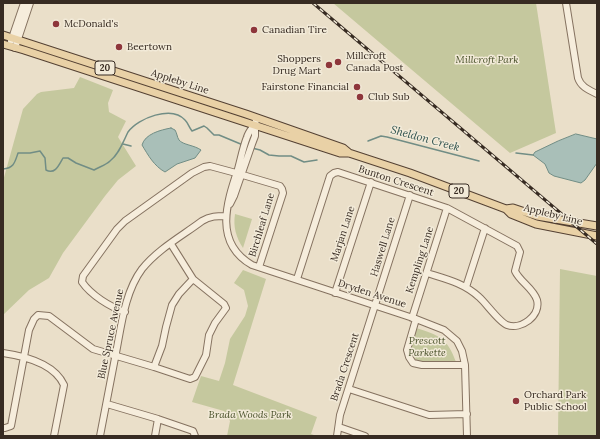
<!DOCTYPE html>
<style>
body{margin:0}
#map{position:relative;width:600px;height:439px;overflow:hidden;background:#eadfc9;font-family:Lora,serif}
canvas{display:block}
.frame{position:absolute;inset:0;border:4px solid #372b22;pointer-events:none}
</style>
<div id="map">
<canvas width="600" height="439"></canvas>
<div class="frame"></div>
</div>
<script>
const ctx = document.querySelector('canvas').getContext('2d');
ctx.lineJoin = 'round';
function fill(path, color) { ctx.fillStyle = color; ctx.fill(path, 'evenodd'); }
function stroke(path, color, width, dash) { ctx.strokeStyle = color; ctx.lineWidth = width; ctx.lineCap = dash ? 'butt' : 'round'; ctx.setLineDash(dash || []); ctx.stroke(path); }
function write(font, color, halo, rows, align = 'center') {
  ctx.font = font + ' Lora,serif'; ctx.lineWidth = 3; ctx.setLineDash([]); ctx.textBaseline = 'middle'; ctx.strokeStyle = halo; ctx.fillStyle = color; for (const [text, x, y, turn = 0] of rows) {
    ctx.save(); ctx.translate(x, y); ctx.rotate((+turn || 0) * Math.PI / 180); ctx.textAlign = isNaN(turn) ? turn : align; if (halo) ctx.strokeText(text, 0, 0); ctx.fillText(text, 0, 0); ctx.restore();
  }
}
fill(new Path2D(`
 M 333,3 L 536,3 L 556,133 L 510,153 Z
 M 80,77 L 113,90 L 108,103 L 109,112 L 126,121 L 118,137 L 136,166 L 118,180 L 105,196 L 63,253 L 49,278 L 29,290 L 3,315 L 3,181 L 23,109 L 37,94 L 41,92 L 74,88 Z
 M 235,214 L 252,219 L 243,248 C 236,237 233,227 235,214 Z
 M 560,269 L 597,276 L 597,436 L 558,436 Z
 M 243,270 L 266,279 L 233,385 L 317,417 L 311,434 L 317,436 L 227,436 L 230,421 L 224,411 L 192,402 L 201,376 L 219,381 L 225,363 L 230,339 L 245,316 L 248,306 L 244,290 L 234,283 Z
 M 416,328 C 439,335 448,339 456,362 L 424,362 C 403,360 413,341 416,328 Z`), '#c5c89e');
const water = new Path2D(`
 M 171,128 L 175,130 C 177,133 177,137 179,140 C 183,145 194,145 201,150 L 195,158 L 177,164 L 165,172 C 154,166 148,155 142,145 C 145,134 160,130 171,128 Z
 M 576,134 L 597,139 L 597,163 L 585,180 L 581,183 L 554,176 L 549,173 L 545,164 L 533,155 L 535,152 L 558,141 Z`);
fill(water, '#a9bfb8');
stroke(water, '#718d85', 1);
stroke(new Path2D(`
 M 368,141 L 381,136 L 387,137 L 479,161
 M 123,144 L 131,146
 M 252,148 L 260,150 L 269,155 L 279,156 L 291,156 L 304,162 L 317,160
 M 516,153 L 533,155
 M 3,169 C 14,168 15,162 18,153 L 30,153 L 40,151 L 45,158 L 46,170 C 55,175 59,165 63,158 L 68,158 L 76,163 L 94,170 C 99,167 106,165 110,161 C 119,154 123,142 128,132 C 138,118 172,105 185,120 C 188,123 189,127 192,131 L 204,126 L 207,128 L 214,135 L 219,135 L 243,145`), '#718d85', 1.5);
const minor = new Path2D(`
 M 566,3 L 578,78 C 581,87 589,90 597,94
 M 11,41 L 24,3
 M 15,48 L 30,3
 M 257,118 C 255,126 249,130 247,137 C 243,147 241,158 238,169 C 226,204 214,243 252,265 L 416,319 L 444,330 L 457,341 L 462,351 L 465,365 L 467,436
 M 230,204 L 234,196 L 252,144 L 255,136 L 255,126
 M 297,279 L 330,176 L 334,173 L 338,172 L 447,208 L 517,246 L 520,252 L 515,271 C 520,282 533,288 537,300 C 541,316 521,330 507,325 C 499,322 486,303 479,297 C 464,283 446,279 427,273
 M 466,287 L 485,228
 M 335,293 L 371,182
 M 125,312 C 110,307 91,295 82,282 L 83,276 L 117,229 L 125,221 L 192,173 L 204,167 L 210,166 L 236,173 L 280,186 L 282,189 L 283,193 L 259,267
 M 412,318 L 447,208
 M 416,319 L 407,350 L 409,357 L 413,363 L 422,365 L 465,365
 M 3,353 C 24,356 54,363 64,385 L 54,436
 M 154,367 L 162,346 L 166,327 L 172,305 L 179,294 L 193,279
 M 349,389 L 429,415 L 467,414
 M 107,404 L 158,419 L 193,431 L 195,436
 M 339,427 L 365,436
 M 3,428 L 5,428 L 11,426 L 29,330 L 34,319 L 38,315 L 49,316 L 93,349 L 154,367 L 190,379 L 195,377 L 206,355 L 209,335 L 215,323 L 226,308 L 224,304 L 193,279 L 171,244
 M 100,436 C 105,410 110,384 115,358 C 121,329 124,293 142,269 C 158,249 182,236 202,221 C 210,216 217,216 226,216
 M 155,436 L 158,419
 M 337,436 L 340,415 L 410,195`);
const major = new Path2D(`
 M 3,35 L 246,114 L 343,148 L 349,153
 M 3,44 L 24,50 L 340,153 L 349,153 L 410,173 L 506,209 L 511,214 L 536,224 L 597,236
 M 506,209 L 513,208 L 537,216 L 597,226`);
stroke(minor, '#857260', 8);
stroke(major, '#544133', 9);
stroke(minor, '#f6eddc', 6);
stroke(major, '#e9d1a6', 7);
const rail = new Path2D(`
 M 313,3 L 597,244`);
stroke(rail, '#372b22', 3);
stroke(rail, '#f2ead8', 1.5, [4.5]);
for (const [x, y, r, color] of [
 [56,24,4,"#8e363b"],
 [254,30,4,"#8e363b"],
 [119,47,4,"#8e363b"],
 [338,62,4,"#8e363b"],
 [329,65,4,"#8e363b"],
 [357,87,4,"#8e363b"],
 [360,97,4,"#8e363b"],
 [516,401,4,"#8e363b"]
]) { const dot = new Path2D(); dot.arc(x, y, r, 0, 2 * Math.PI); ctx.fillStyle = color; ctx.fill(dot); stroke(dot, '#f2ead8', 1.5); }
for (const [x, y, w] of [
 [105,68,20],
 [459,191,20]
]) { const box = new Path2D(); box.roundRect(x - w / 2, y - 7, w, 14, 3); ctx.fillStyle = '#f2ead8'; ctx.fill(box); stroke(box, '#372b22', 1); }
write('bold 9px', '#372b22', null, [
 ["20",105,68],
 ["20",459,191]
]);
write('10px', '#372b22', '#f2ead8', [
 ["McDonald's",64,24],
 ["Canadian Tire",262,30],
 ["Beertown",127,47],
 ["Millcroft",346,56],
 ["Canada Post",346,68],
 ["Shoppers",321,59,"right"],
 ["Drug Mart",321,71,"right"],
 ["Fairstone Financial",349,87,"right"],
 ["Club Sub",368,97],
 ["Orchard Park",524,395],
 ["Public School",524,407]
], 'left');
write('italic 10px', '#49512a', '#f2ead8', [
 ["Millcroft Park",487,60],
 ["Prescott",427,341],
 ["Parkette",427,353],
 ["Brada Woods Park",250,415]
]);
write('10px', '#372b22', '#f2ead8', [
 ["Appleby Line",180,82,18],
 ["Bunton Crescent",396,181,18],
 ["Appleby Line",553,215,14],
 ["Birchleaf Lane",262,225,-73],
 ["Marjan Lane",343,234,-72],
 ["Haswell Lane",383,247,-73],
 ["Kempling Lane",420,260,-72],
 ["Dryden Avenue",372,294,18],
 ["Blue Spruce Avenue",111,334,-78],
 ["Brada Crescent",345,367,-72]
]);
write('italic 11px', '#325551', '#f2ead8', [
 ["Sheldon Creek",425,139,15]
]);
</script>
